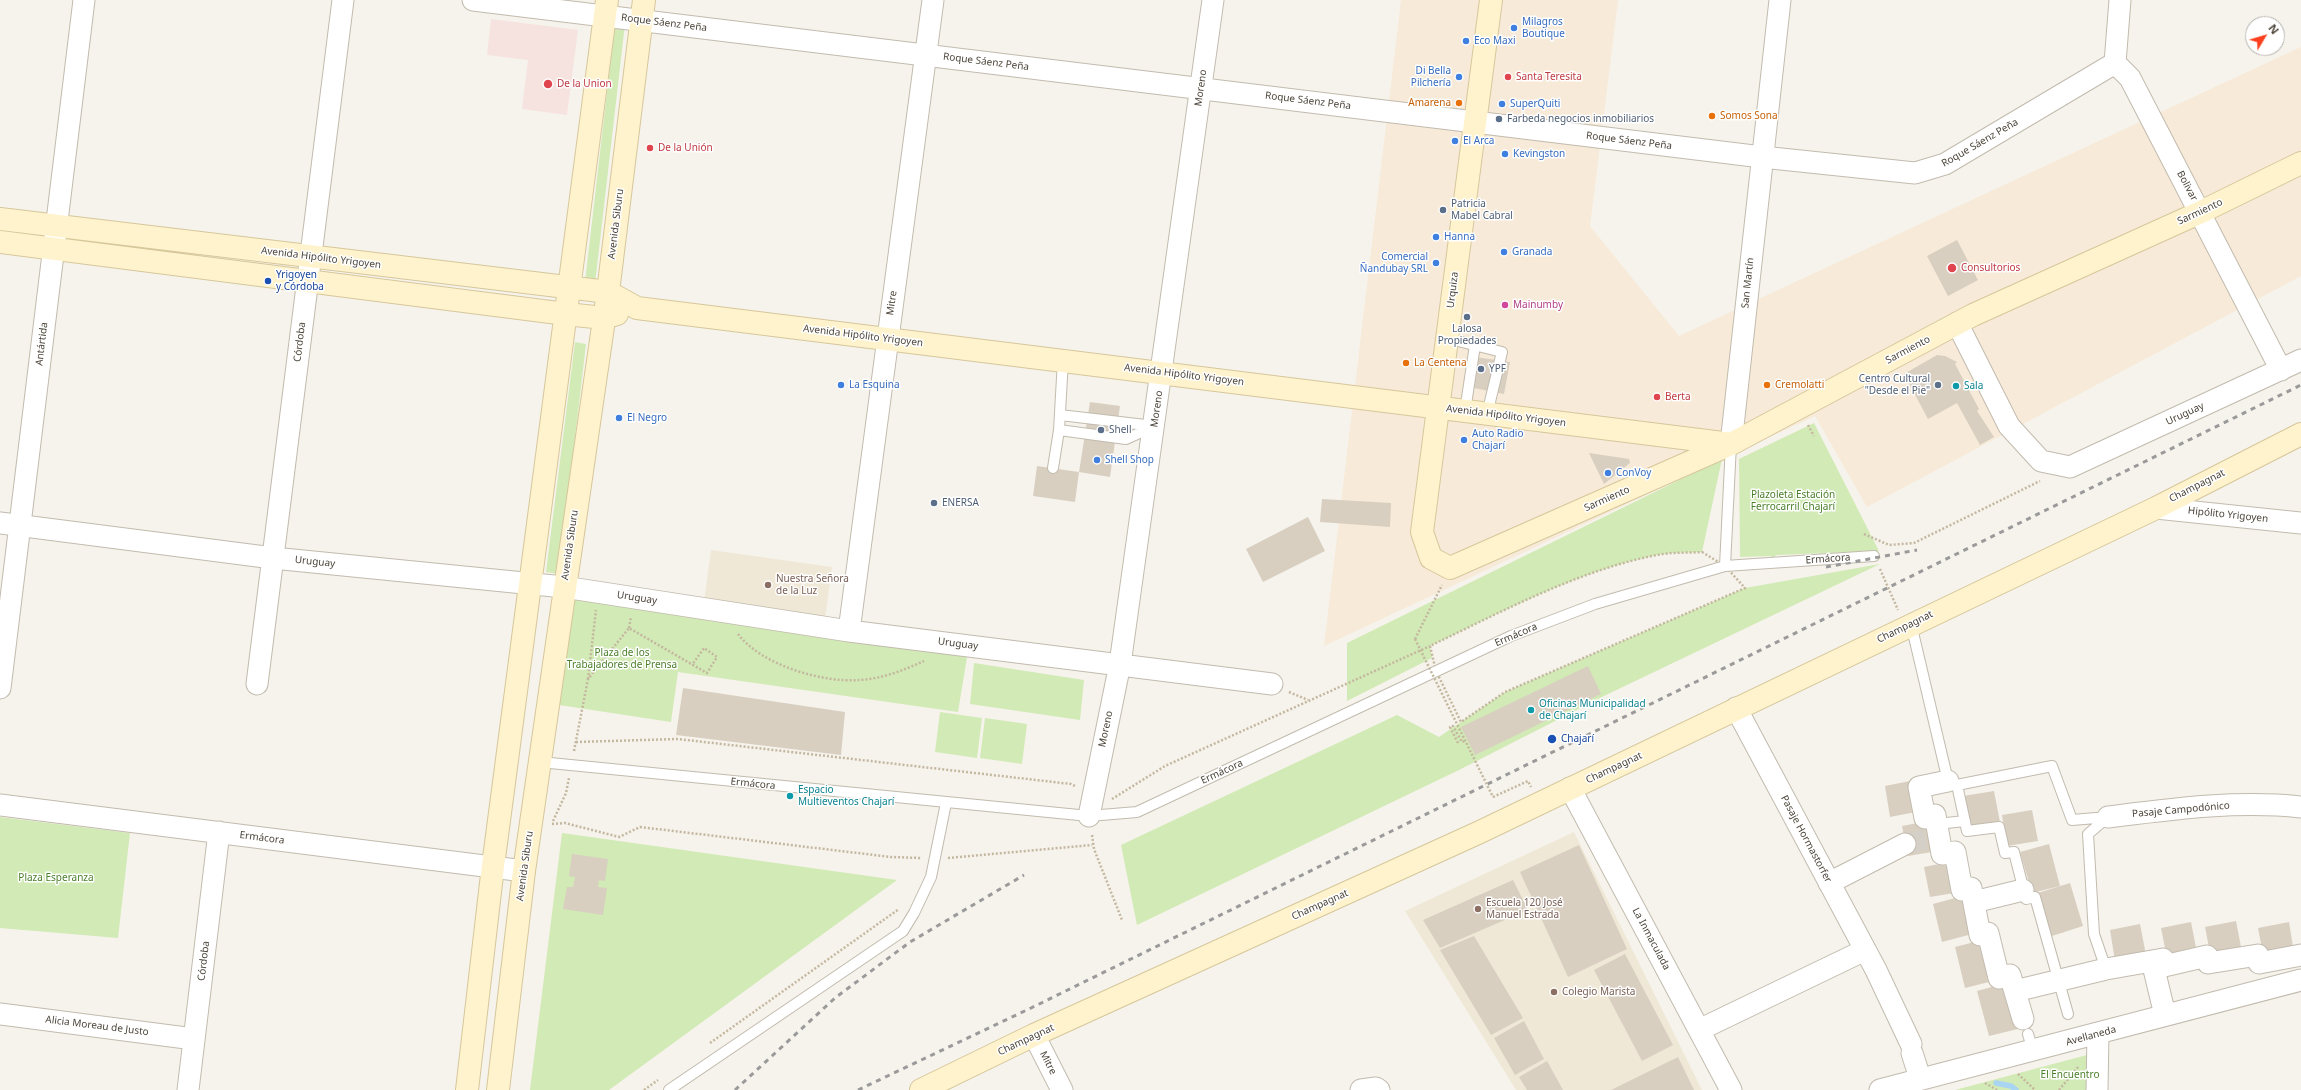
<!DOCTYPE html>
<meta charset="utf-8">
<style>
body{margin:0}
#map{position:relative;width:2301px;height:1090px;overflow:hidden;background:#f6f3ec;font-family:"Noto Sans",sans-serif}
canvas{display:block}
.north{position:absolute;left:2245px;top:16px;width:40px;height:40px;box-sizing:border-box;background:#fff;border:1px solid #b7b4b0;border-radius:50%;rotate:52deg;font-size:11px;font-weight:700;line-height:16px;text-align:center;color:#4b4439}
.north::after{content:'';display:block;margin:auto;width:14px;height:18px;background:#fc3f1d;clip-path:polygon(50% 0,100% 100%,50% 72%,0 100%)}
</style>
<div id="map">
<canvas width="2301" height="1090"></canvas>
<div class="north">N</div>
</div>
<script>
const ctx = document.querySelector('canvas').getContext('2d');
ctx.lineJoin = 'round';
function fill(path, color) { ctx.fillStyle = color; ctx.fill(path, 'evenodd'); }
function stroke(path, color, width, dash) { ctx.strokeStyle = color; ctx.lineWidth = width; ctx.lineCap = dash ? 'butt' : 'round'; ctx.setLineDash(dash || []); ctx.stroke(path); }
function write(font, color, halo, rows, align = 'center') {
  ctx.font = font + ' "Noto Sans",sans-serif'; ctx.lineWidth = 3; ctx.setLineDash([]); ctx.textBaseline = 'middle'; ctx.strokeStyle = halo; ctx.fillStyle = color; for (const [text, x, y, turn = 0] of rows) {
    ctx.save(); ctx.translate(x, y); ctx.rotate((+turn || 0) * Math.PI / 180); ctx.textAlign = isNaN(turn) ? turn : align; if (halo) ctx.strokeText(text, 0, 0); ctx.fillText(text, 0, 0); ctx.restore();
  }
}
fill(new Path2D(`
 M 1401,0 L 1618,0 L 1590,226 L 1679,336 L 2301,47 L 2301,276 L 1867,507 L 1815,416 L 1324,646 Z`), '#f7ead8');
fill(new Path2D(`
 M 711,550 L 832,567 L 825,619 L 704,602 Z
 M 1574,832 L 1702,1090 L 1516,1090 L 1405,911 Z`), '#efe8d6');
fill(new Path2D(`
 M 491,19 L 578,30 L 567,115 L 522,109 L 528,60 L 487,55 Z`), '#f6e3e0');
fill(new Path2D(`
 M 615,23 L 625,24 L 595,284 L 585,282 Z
 M 575,342 L 586,344 L 559,574 L 546,572 Z
 M 1814,423 L 1879,551 L 1777,555 L 1772,558 L 1771,556 L 1740,557 L 1739,459 Z
 M 1722,459 L 1702,552 C 1687,553 1671,552 1657,555 C 1580,570 1500,613 1430,646 L 1432,658 L 1347,701 L 1347,643 Z
 M 1880,564 L 1606,695 L 1461,769 L 1137,925 L 1121,845 L 1397,715 L 1439,737 L 1505,692 L 1745,588 Z
 M 573,596 L 968,651 L 958,712 L 678,672 L 671,722 L 559,705 Z
 M 974,663 L 1084,680 L 1080,720 L 970,704 Z
 M 940,712 L 982,718 L 977,758 L 935,752 Z
 M 985,718 L 1027,724 L 1022,764 L 980,758 Z
 M 0,817 L 130,833 L 118,938 L 0,928 Z
 M 562,833 L 897,880 L 609,1090 L 530,1090 Z
 M 2087,1055 L 2086,1090 L 1955,1090 Z`), '#d2eab5');
stroke(new Path2D(`
 M 1996,1083 L 2011,1086 L 2016,1090`), '#a9d4f2', 5.5);
fill(new Path2D(`
 M 1957,240 L 1978,280 L 1948,296 L 1927,256 Z
 M 1937,355 L 1945,356 L 1957,362 L 1955,364 L 1979,409 L 1977,411 L 1994,437 L 1980,445 L 1957,403 L 1928,419 L 1904,374 Z
 M 1468,356 L 1510,362 L 1504,394 L 1464,386 Z
 M 1090,402 L 1120,406 L 1110,477 L 1079,472 Z
 M 1589,453 L 1629,459 L 1630,463 L 1604,484 Z
 M 1037,466 L 1079,472 L 1075,502 L 1033,496 Z
 M 1322,499 L 1391,503 L 1390,527 L 1320,522 Z
 M 1308,517 L 1325,551 L 1263,582 L 1246,549 Z
 M 1588,666 L 1601,694 L 1475,755 L 1461,727 Z
 M 683,688 L 845,712 L 841,755 L 676,735 Z
 M 1915,780 L 1921,811 L 1890,817 L 1885,786 Z
 M 1994,791 L 2000,822 L 1969,827 L 1963,796 Z
 M 2032,810 L 2038,841 L 2007,846 L 2002,815 Z
 M 1933,820 L 1938,851 L 1908,856 L 1902,826 Z
 M 2049,844 L 2060,886 L 2032,893 L 2020,852 Z
 M 1579,845 L 1627,949 L 1568,977 L 1520,872 Z
 M 572,854 L 608,859 L 605,881 L 599,880 L 598,887 L 607,888 L 603,915 L 563,909 L 567,887 L 573,887 L 575,877 L 569,876 Z
 M 1954,861 L 1960,892 L 1930,897 L 1924,867 Z
 M 1513,880 L 1528,910 L 1440,948 L 1423,920 Z
 M 2070,883 L 2083,926 L 2052,936 L 2038,893 Z
 M 1966,895 L 1976,933 L 1942,942 L 1933,904 Z
 M 2236,921 L 2242,952 L 2211,958 L 2205,927 Z
 M 2191,922 L 2197,953 L 2167,958 L 2161,928 Z
 M 2289,922 L 2294,953 L 2264,959 L 2258,928 Z
 M 2140,924 L 2146,955 L 2115,961 L 2110,930 Z
 M 1474,936 L 1523,1018 L 1491,1035 L 1440,950 Z
 M 1986,939 L 1997,980 L 1965,988 L 1955,947 Z
 M 1625,954 L 1673,1045 L 1642,1061 L 1594,970 Z
 M 2010,982 L 2022,1028 L 1989,1036 L 1977,991 Z
 M 1524,1021 L 1544,1059 L 1515,1075 L 1494,1038 Z
 M 1678,1057 L 1694,1090 L 1611,1090 Z
 M 1547,1061 L 1563,1090 L 1527,1090 L 1519,1077 Z`), '#d8cfc1');
stroke(new Path2D(`
 M 1905,844 L 1936,837`), '#d4d0c8', 21, [21, 10]);
const lane = new Path2D(`
 M 1446,338 L 1502,352 L 1487,414
 M 1063,360 L 1059,430 L 1126,439 L 1153,427
 M 1465,411 L 1475,345
 M 1060,415 L 1154,426
 M 1053,468 L 1059,430
 M 1725,566 L 1731,444
 M 1911,624 L 1948,781 L 1957,785 L 2052,766 L 2072,820 L 2108,817
 M 540,762 L 1089,816 L 1137,812 L 1511,636 L 1595,604 L 1725,566 L 1874,556
 M 1957,785 L 1967,831 L 1999,827 L 2005,853 L 2014,852 L 2026,899 L 2035,897 L 2068,1014
 M 1937,824 L 1965,821
 M 2106,969 L 2094,934 L 2088,834 L 2108,817
 M 2028,1034 L 2033,1051
 M 669,1090 L 903,931 L 914,913 L 931,877 L 946,803`);
const street = new Path2D(`
 M 473,0 L 1762,157 L 1915,173 L 1945,164 L 2115,63
 M 2120,0 L 2115,63 L 2130,78 L 2281,370
 M 1957,323 L 2009,426 L 2041,461 L 2070,467 L 2301,360
 M 1731,444 L 1780,0
 M 2156,508 L 2301,523
 M 0,523 L 273,558 L 564,587 L 849,631 L 1272,684
 M 849,631 L 933,0
 M 257,684 L 343,0
 M 0,688 L 84,0
 M 1736,708 L 1876,970 L 1911,1044
 M 1948,781 L 1919,787 L 1925,818 L 1935,815 L 1942,854 L 1955,852 L 1962,890 L 1971,888 L 1980,935 L 1988,933 L 1999,978 L 2010,975 L 2023,1019
 M 1570,788 L 1731,1090
 M 0,805 L 524,871
 M 1089,816 L 1120,664 L 1213,0
 M 2108,817 C 2172,809 2236,800 2301,807
 M 1829,883 L 1905,844
 M 1974,902 L 2023,890
 M 2152,961 L 2163,959 L 2164,966 L 2207,956 L 2208,963 L 2258,955 L 2259,963 L 2301,955
 M 2015,991 L 2106,969 L 2152,961 L 2165,1015
 M 0,1014 L 194,1039
 M 1699,1030 L 1865,950
 M 1034,1035 L 1062,1090
 M 1912,1053 L 1920,1078
 M 188,1090 L 219,832
 M 1361,1090 L 1376,1088 L 1379,1090
 M 1880,1090 L 2301,980
 M 2097,1090 L 2098,1034`);
const secondary = new Path2D(`
 M 1491,0 L 1422,532 L 1431,558 L 1450,568 L 1731,444 L 1973,315 L 2201,212 L 2301,163
 M 0,219 L 608,292 L 637,308 L 1731,444
 M 0,242 L 566,314 L 604,318 L 617,314
 M 467,1090 L 493,866 L 607,0
 M 498,1090 L 524,871 L 608,292 L 644,0
 M 921,1090 L 1034,1035 L 1480,832 L 2156,508 L 2301,434`);
stroke(lane, '#c2bbae', 12);
stroke(street, '#c2bbae', 23);
stroke(secondary, '#d6c79b', 24);
stroke(new Path2D(`
 M 1808,425 L 1814,436
 M 1864,534 L 1889,545 L 1914,543 L 2040,481
 M 1702,552 L 1725,566 L 1745,588 L 1505,692 L 1461,722 L 1436,671 L 1430,646 C 1501,612 1579,570 1657,555 C 1671,552 1687,553 1702,552 Z
 M 1880,569 L 1898,610
 M 629,628 L 631,617
 M 738,634 C 761,665 823,683 859,680 C 882,679 904,670 924,661
 M 1415,639 L 1442,585
 M 588,679 L 596,610
 M 1289,692 L 1308,700
 M 576,742 L 678,739 L 1071,784 L 1075,786
 M 1458,743 L 1450,727 L 1453,726 L 1462,742 L 1465,741
 M 574,751 L 588,679 L 629,628 L 707,673 L 717,657 L 704,648 L 692,665
 M 1493,797 L 1528,781 L 1531,787
 M 1112,799 L 1165,766 L 1430,646
 M 553,821 L 566,793 L 569,778
 M 552,824 L 565,823 L 619,837 L 640,827 L 891,857 L 921,858
 M 1092,835 L 1094,849 L 1122,920
 M 948,858 L 1092,845
 M 710,1043 L 899,909
 M 2018,1074 L 2035,1090
 M 1985,1083 L 1997,1090
 M 644,1090 L 658,1080
 M 2059,1090 L 2078,1067`), '#c4b79f', 2.5, [2, 2]);
stroke(lane, '#fff', 10);
stroke(street, '#fff', 21);
stroke(secondary, '#fff3cd', 22);
stroke(new Path2D(`
 M 1826,567 L 1917,550
 M 735,1090 L 835,998 L 910,942 L 1024,875
 M 858,1090 L 1031,1008 L 2301,385`), '#9a9a9a', 3, [5, 5]);
stroke(new Path2D(`
 M 1415,639 L 1493,797`), '#c4b79f', 2.5, [2, 2]);
for (const [x, y, r, color] of [
 [1514,28,4,"#3f7fe0"],
 [1466,41,4,"#3f7fe0"],
 [1459,77,4,"#3f7fe0"],
 [1508,77,4,"#e0444e"],
 [548,84,5,"#e0444e"],
 [1459,103,4,"#e8710a"],
 [1502,104,4,"#3f7fe0"],
 [1712,116,4,"#e8710a"],
 [1499,119,4,"#5c6f8a"],
 [1455,141,4,"#3f7fe0"],
 [650,148,4,"#e0444e"],
 [1505,154,4,"#3f7fe0"],
 [1443,210,4,"#5c6f8a"],
 [1436,237,4,"#3f7fe0"],
 [1504,252,4,"#3f7fe0"],
 [1436,263,4,"#3f7fe0"],
 [1952,268,5,"#e0444e"],
 [268,281,4,"#1a4fb4"],
 [1505,305,4,"#d1479c"],
 [1467,317,4,"#5c6f8a"],
 [1406,363,4,"#e8710a"],
 [1481,369,4,"#5c6f8a"],
 [841,385,4,"#3f7fe0"],
 [1767,385,4,"#e8710a"],
 [1938,385,4,"#5c6f8a"],
 [1956,386,4,"#0f9aa8"],
 [1657,397,4,"#e0444e"],
 [619,418,4,"#3f7fe0"],
 [1101,430,4,"#5c6f8a"],
 [1464,440,4,"#3f7fe0"],
 [1097,460,4,"#3f7fe0"],
 [1608,473,4,"#3f7fe0"],
 [934,503,4,"#5c6f8a"],
 [768,585,4,"#8d6e63"],
 [1531,710,4,"#0f9aa8"],
 [1552,739,5,"#1a4fb4"],
 [790,796,4,"#0f9aa8"],
 [1478,909,4,"#8d6e63"],
 [1554,992,4,"#8d6e63"]
]) { const dot = new Path2D(); dot.arc(x, y, r, 0, 2 * Math.PI); ctx.fillStyle = color; ctx.fill(dot); stroke(dot, '#fff', 1.5); }
write('10px', '#366cbe', '#fff', [
 ["Milagros",1522,22],
 ["Boutique",1522,34],
 ["Eco Maxi",1474,41],
 ["Di Bella",1451,71,"right"],
 ["Pilchería",1451,83,"right"],
 ["SuperQuiti",1510,104],
 ["El Arca",1463,141],
 ["Kevingston",1513,154],
 ["Hanna",1444,237],
 ["Granada",1512,252],
 ["Comercial",1428,257,"right"],
 ["Ñandubay SRL",1428,269,"right"],
 ["La Esquina",849,385],
 ["El Negro",627,418],
 ["Auto Radio",1472,434],
 ["Chajarí",1472,446],
 ["Shell Shop",1105,460],
 ["ConVoy",1616,473]
], 'left');
write('10px', '#4b4439', '#fff', [
 ["Roque Sáenz Peña",664,23,7],
 ["Roque Sáenz Peña",986,62,7],
 ["Moreno",1201,88,-82],
 ["Roque Sáenz Peña",1308,101,7],
 ["Roque Sáenz Peña",1629,141,7],
 ["Roque Sáenz Peña",1980,143,-30],
 ["Bolivar",2187,186,62],
 ["Sarmiento",2200,212,-25],
 ["Avenida Siburu",616,224,-83],
 ["Avenida Hipólito Yrigoyen",321,258,7],
 ["San Martín",1748,283,-84],
 ["Urquiza",1453,290,-83],
 ["Mitre",892,303,-82],
 ["Avenida Hipólito Yrigoyen",863,336,7],
 ["Córdoba",300,342,-83],
 ["Antártida",42,344,-83],
 ["Sarmiento",1908,350,-28],
 ["Avenida Hipólito Yrigoyen",1184,375,7],
 ["Moreno",1157,409,-82],
 ["Uruguay",2185,414,-25],
 ["Avenida Hipólito Yrigoyen",1506,416,7],
 ["Champagnat",2197,486,-27],
 ["Sarmiento",1607,499,-24],
 ["Hipólito Yrigoyen",2228,515,6],
 ["Avenida Siburu",570,545,-82],
 ["Ermácora",1828,559,-4],
 ["Uruguay",315,562,6],
 ["Uruguay",637,598,9],
 ["Champagnat",1905,627,-26],
 ["Ermácora",1516,635,-23],
 ["Uruguay",958,644,7],
 ["Moreno",1106,729,-78],
 ["Champagnat",1614,768,-25],
 ["Ermácora",1222,772,-25],
 ["Ermácora",753,784,6],
 ["Pasaje Campodónico",2181,810,-5],
 ["Ermácora",262,838,7],
 ["Pasaje Hormastorfer",1806,839,62],
 ["Avenida Siburu",525,866,-82],
 ["Champagnat",1320,905,-24],
 ["La Inmaculada",1651,939,62],
 ["Córdoba",204,961,-83],
 ["Alicia Moreau de Justo",97,1026,7],
 ["Avellaneda",2091,1036,-15],
 ["Champagnat",1026,1040,-25],
 ["Mitre",1048,1063,63]
]);
write('10px', '#be3a42', '#fff', [
 ["Santa Teresita",1516,77],
 ["De la Union",557,84],
 ["De la Unión",658,148],
 ["Consultorios",1961,268],
 ["Berta",1665,397]
], 'left');
write('10px', '#c56008', '#fff', [
 ["Amarena",1451,103,"right"],
 ["Somos Sona",1720,116],
 ["La Centena",1414,363],
 ["Cremolatti",1775,385]
], 'left');
write('10px', '#4e5e75', '#fff', [
 ["Farbeda negocios inmobiliarios",1507,119],
 ["Patricia",1451,204],
 ["Mabel Cabral",1451,216],
 ["Lalosa",1467,329,"center"],
 ["Propiedades",1467,341,"center"],
 ["YPF",1489,369],
 ["Centro Cultural",1930,379,"right"],
 ["\"Desde el Pie\"",1930,391,"right"],
 ["Shell",1109,430],
 ["ENERSA",942,503]
], 'left');
write('10px', '#164399', '#fff', [
 ["Yrigoyen",276,275],
 ["y Córdoba",276,287],
 ["Chajarí",1561,739]
], 'left');
write('10px', '#b23c85', '#fff', [
 ["Mainumby",1513,305]
], 'left');
write('10px', '#0d838f', '#fff', [
 ["Sala",1964,386],
 ["Oficinas Municipalidad",1539,704],
 ["de Chajarí",1539,716],
 ["Espacio",798,790],
 ["Multieventos Chajarí",798,802]
], 'left');
write('10px', '#4a7f2a', '#fff', [
 ["Plazoleta Estación",1793,495],
 ["Ferrocarril Chajarí",1793,507],
 ["Plaza de los",622,653],
 ["Trabajadores de Prensa",622,665],
 ["Plaza Esperanza",56,878],
 ["El Encuentro",2070,1075]
]);
write('10px', '#785e54', '#fff', [
 ["Nuestra Señora",776,579],
 ["de la Luz",776,591],
 ["Escuela 120 José",1486,903],
 ["Manuel Estrada",1486,915],
 ["Colegio Marista",1562,992]
], 'left');
</script>
